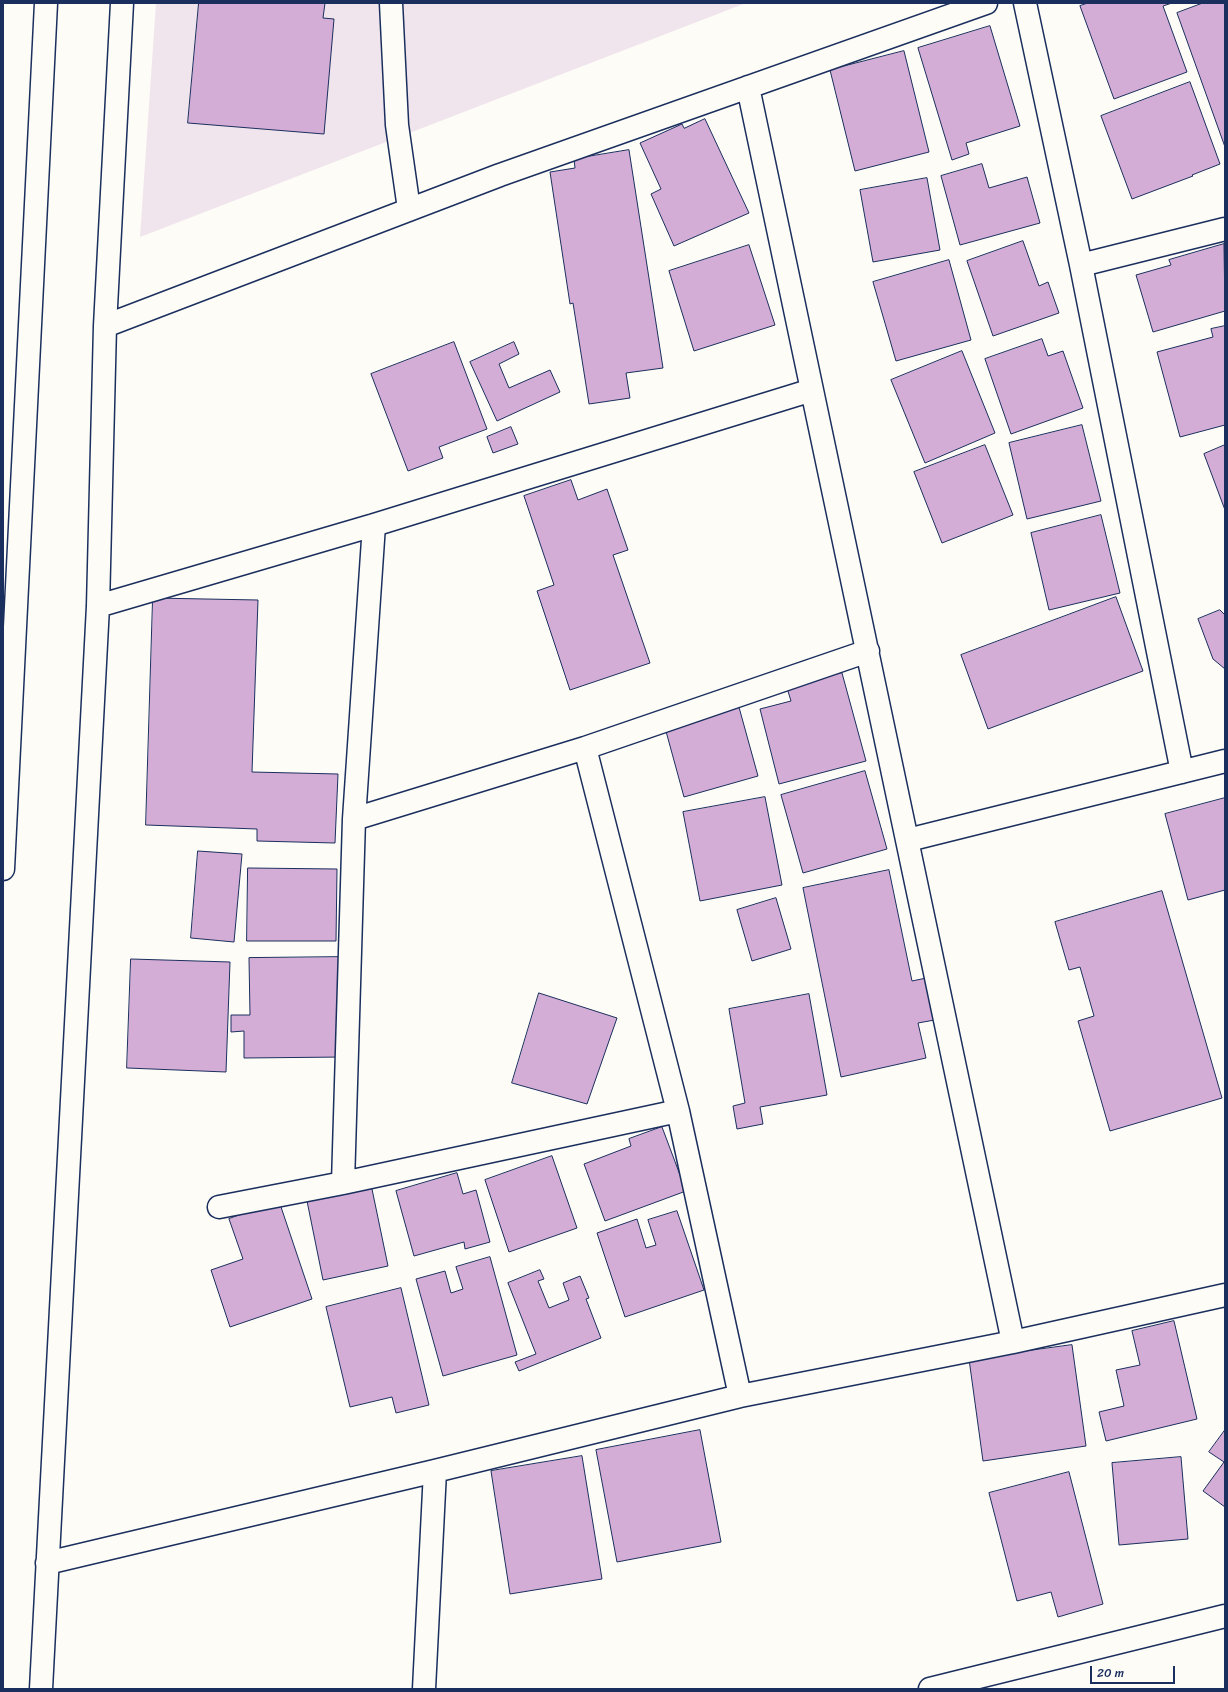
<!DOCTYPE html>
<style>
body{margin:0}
#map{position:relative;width:1228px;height:1692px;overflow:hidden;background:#fdfcf7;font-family:Sriracha,sans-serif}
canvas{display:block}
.frame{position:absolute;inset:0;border:4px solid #1b2f5e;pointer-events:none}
.scale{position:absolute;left:1090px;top:1666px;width:85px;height:18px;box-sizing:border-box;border:2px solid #1b2f5e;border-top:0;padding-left:5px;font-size:12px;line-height:14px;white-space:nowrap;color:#1b2f5e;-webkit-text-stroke:3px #fdfcf7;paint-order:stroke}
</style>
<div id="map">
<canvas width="1228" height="1692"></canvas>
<div class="frame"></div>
<div class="scale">20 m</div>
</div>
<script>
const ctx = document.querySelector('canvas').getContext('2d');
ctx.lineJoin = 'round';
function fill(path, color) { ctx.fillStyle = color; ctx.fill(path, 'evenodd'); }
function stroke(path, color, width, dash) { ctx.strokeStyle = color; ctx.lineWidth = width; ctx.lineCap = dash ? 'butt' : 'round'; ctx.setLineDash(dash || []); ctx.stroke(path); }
fill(new Path2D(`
 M 156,3 L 746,3 L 140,237 Z`), '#f0e4ed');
const building = new Path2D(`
 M 199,3 L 325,3 L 323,18 L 334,19 L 324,134 L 188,123 Z
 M 1088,3 L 1172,3 L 1163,6 L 1187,72 L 1114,99 L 1080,6 Z
 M 1203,3 L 1225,3 L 1225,147 L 1177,13 Z
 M 990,26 L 1020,126 L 966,143 L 969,154 L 952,160 L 918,48 Z
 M 904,51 L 929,152 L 855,171 L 830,70 Z
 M 1190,82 L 1220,164 L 1192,175 L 1193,176 L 1132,199 L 1101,116 Z
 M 705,119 L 749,213 L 674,246 L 651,194 L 661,189 L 640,143 L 682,124 L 684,128 Z
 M 629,150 L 663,368 L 626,373 L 630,398 L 589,404 L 573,303 L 570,304 L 550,172 L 575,168 L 574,159 Z
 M 982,164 L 989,188 L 1027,177 L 1040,223 L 960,245 L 941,176 Z
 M 927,178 L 940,250 L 873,262 L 860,190 Z
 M 1023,241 L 1039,286 L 1048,282 L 1059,313 L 993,336 L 967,261 Z
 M 1224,244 L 1225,311 L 1153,332 L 1136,275 L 1171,265 L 1169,260 Z
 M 749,245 L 775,325 L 694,351 L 669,271 Z
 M 949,260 L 971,340 L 896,361 L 873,282 Z
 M 1225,326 L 1225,425 L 1180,437 L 1157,352 L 1213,337 L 1211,329 Z
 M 1042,339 L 1048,356 L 1063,351 L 1083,408 L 1011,434 L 985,359 Z
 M 454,342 L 487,429 L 439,447 L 443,458 L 408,471 L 371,374 Z
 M 514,342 L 519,354 L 499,364 L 509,388 L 550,370 L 560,392 L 497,421 L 470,362 Z
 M 962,351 L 995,433 L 925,463 L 891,380 Z
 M 1082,425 L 1101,501 L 1027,519 L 1009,443 Z
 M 511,427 L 518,444 L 493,453 L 487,437 Z
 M 985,445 L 1013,515 L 942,543 L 914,472 Z
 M 1225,445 L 1225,510 L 1204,454 Z
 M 571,480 L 578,500 L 607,489 L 628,550 L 613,555 L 650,663 L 570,690 L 537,591 L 554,585 L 524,496 Z
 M 1101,515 L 1120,593 L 1049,610 L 1031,533 Z
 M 1116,597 L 1143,671 L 988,729 L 961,655 Z
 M 153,598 L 258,600 L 252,772 L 338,774 L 335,843 L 257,841 L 257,829 L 146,825 Z
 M 1220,610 L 1225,615 L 1225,669 L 1213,659 L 1198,619 Z
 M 842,673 L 866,761 L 779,784 L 760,709 L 791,701 L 787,688 Z
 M 737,700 L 758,776 L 684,797 L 664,724 Z
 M 865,771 L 887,849 L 803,873 L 781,795 Z
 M 765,797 L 782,885 L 700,901 L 683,812 Z
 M 1225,798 L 1225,890 L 1188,900 L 1165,814 Z
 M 198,851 L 242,854 L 234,942 L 191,938 Z
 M 248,868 L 337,869 L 336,941 L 247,941 Z
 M 889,870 L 912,981 L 931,977 L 940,1019 L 918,1023 L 926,1058 L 841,1077 L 803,888 Z
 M 1162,891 L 1222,1098 L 1110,1131 L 1078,1021 L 1094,1016 L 1080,967 L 1069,970 L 1055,922 Z
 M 776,898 L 791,949 L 752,961 L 737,910 Z
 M 343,957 L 344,1057 L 244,1058 L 244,1031 L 231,1032 L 231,1015 L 250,1015 L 249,958 Z
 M 131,959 L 230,962 L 226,1072 L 127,1068 Z
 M 539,993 L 617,1018 L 587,1104 L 512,1083 Z
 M 809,994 L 827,1095 L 760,1107 L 763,1124 L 737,1129 L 733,1106 L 745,1103 L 729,1009 Z
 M 662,1127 L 686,1191 L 605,1221 L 584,1164 L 631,1146 L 629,1139 Z
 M 552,1156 L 577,1228 L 509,1252 L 485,1180 Z
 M 457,1173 L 463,1194 L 476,1190 L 490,1242 L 465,1249 L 464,1242 L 414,1256 L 396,1191 Z
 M 372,1189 L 388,1266 L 323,1280 L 307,1201 Z
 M 279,1201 L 312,1299 L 230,1327 L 211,1270 L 243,1259 L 229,1219 Z
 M 677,1211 L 704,1290 L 625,1317 L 597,1233 L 637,1219 L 646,1248 L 656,1245 L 648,1220 Z
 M 490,1257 L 517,1355 L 443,1376 L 416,1279 L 445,1271 L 451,1293 L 463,1289 L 456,1267 Z
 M 540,1270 L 544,1279 L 538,1281 L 549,1308 L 569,1300 L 563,1283 L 580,1276 L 589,1298 L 586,1299 L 601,1338 L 519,1371 L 515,1362 L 536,1354 L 508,1283 Z
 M 401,1288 L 429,1405 L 396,1413 L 392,1397 L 350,1407 L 326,1307 Z
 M 1174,1321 L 1197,1419 L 1106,1441 L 1099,1412 L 1124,1406 L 1116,1370 L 1140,1365 L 1132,1331 Z
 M 1072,1345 L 1086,1446 L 983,1461 L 969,1359 Z
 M 700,1430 L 721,1542 L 617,1562 L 596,1450 Z
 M 1225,1430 L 1225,1507 L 1203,1491 L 1224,1462 L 1209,1452 Z
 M 582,1456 L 602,1579 L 510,1594 L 491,1471 Z
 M 1181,1457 L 1188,1539 L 1119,1545 L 1112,1463 Z
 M 1069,1472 L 1103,1604 L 1058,1617 L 1051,1592 L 1017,1601 L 989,1493 Z`);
fill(building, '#d3add5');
stroke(building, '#1b2f5e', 1);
const minor = new Path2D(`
 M 391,3 L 397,125 L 409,209
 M 1025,3 L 1081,265 L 1182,772
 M 748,87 L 1013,1342
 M 1081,265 L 1225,229
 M 105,326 L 500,175 L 986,3
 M 98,606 L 374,525 L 812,390
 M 585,748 L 678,1111 L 740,1396
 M 354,819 L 585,748 L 868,651
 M 908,840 L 1225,761
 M 3,869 L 46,3
 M 343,1183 L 354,819 L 374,525
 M 219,1207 L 343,1183 L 678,1111
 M 47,1563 L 435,1471 L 740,1396 L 1013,1342 L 1225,1295
 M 41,1689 L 98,606 L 105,326 L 122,3
 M 424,1689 L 435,1471
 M 930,1689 L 1225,1616`);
stroke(minor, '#1b2f5e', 25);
stroke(minor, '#fdfcf7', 22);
</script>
